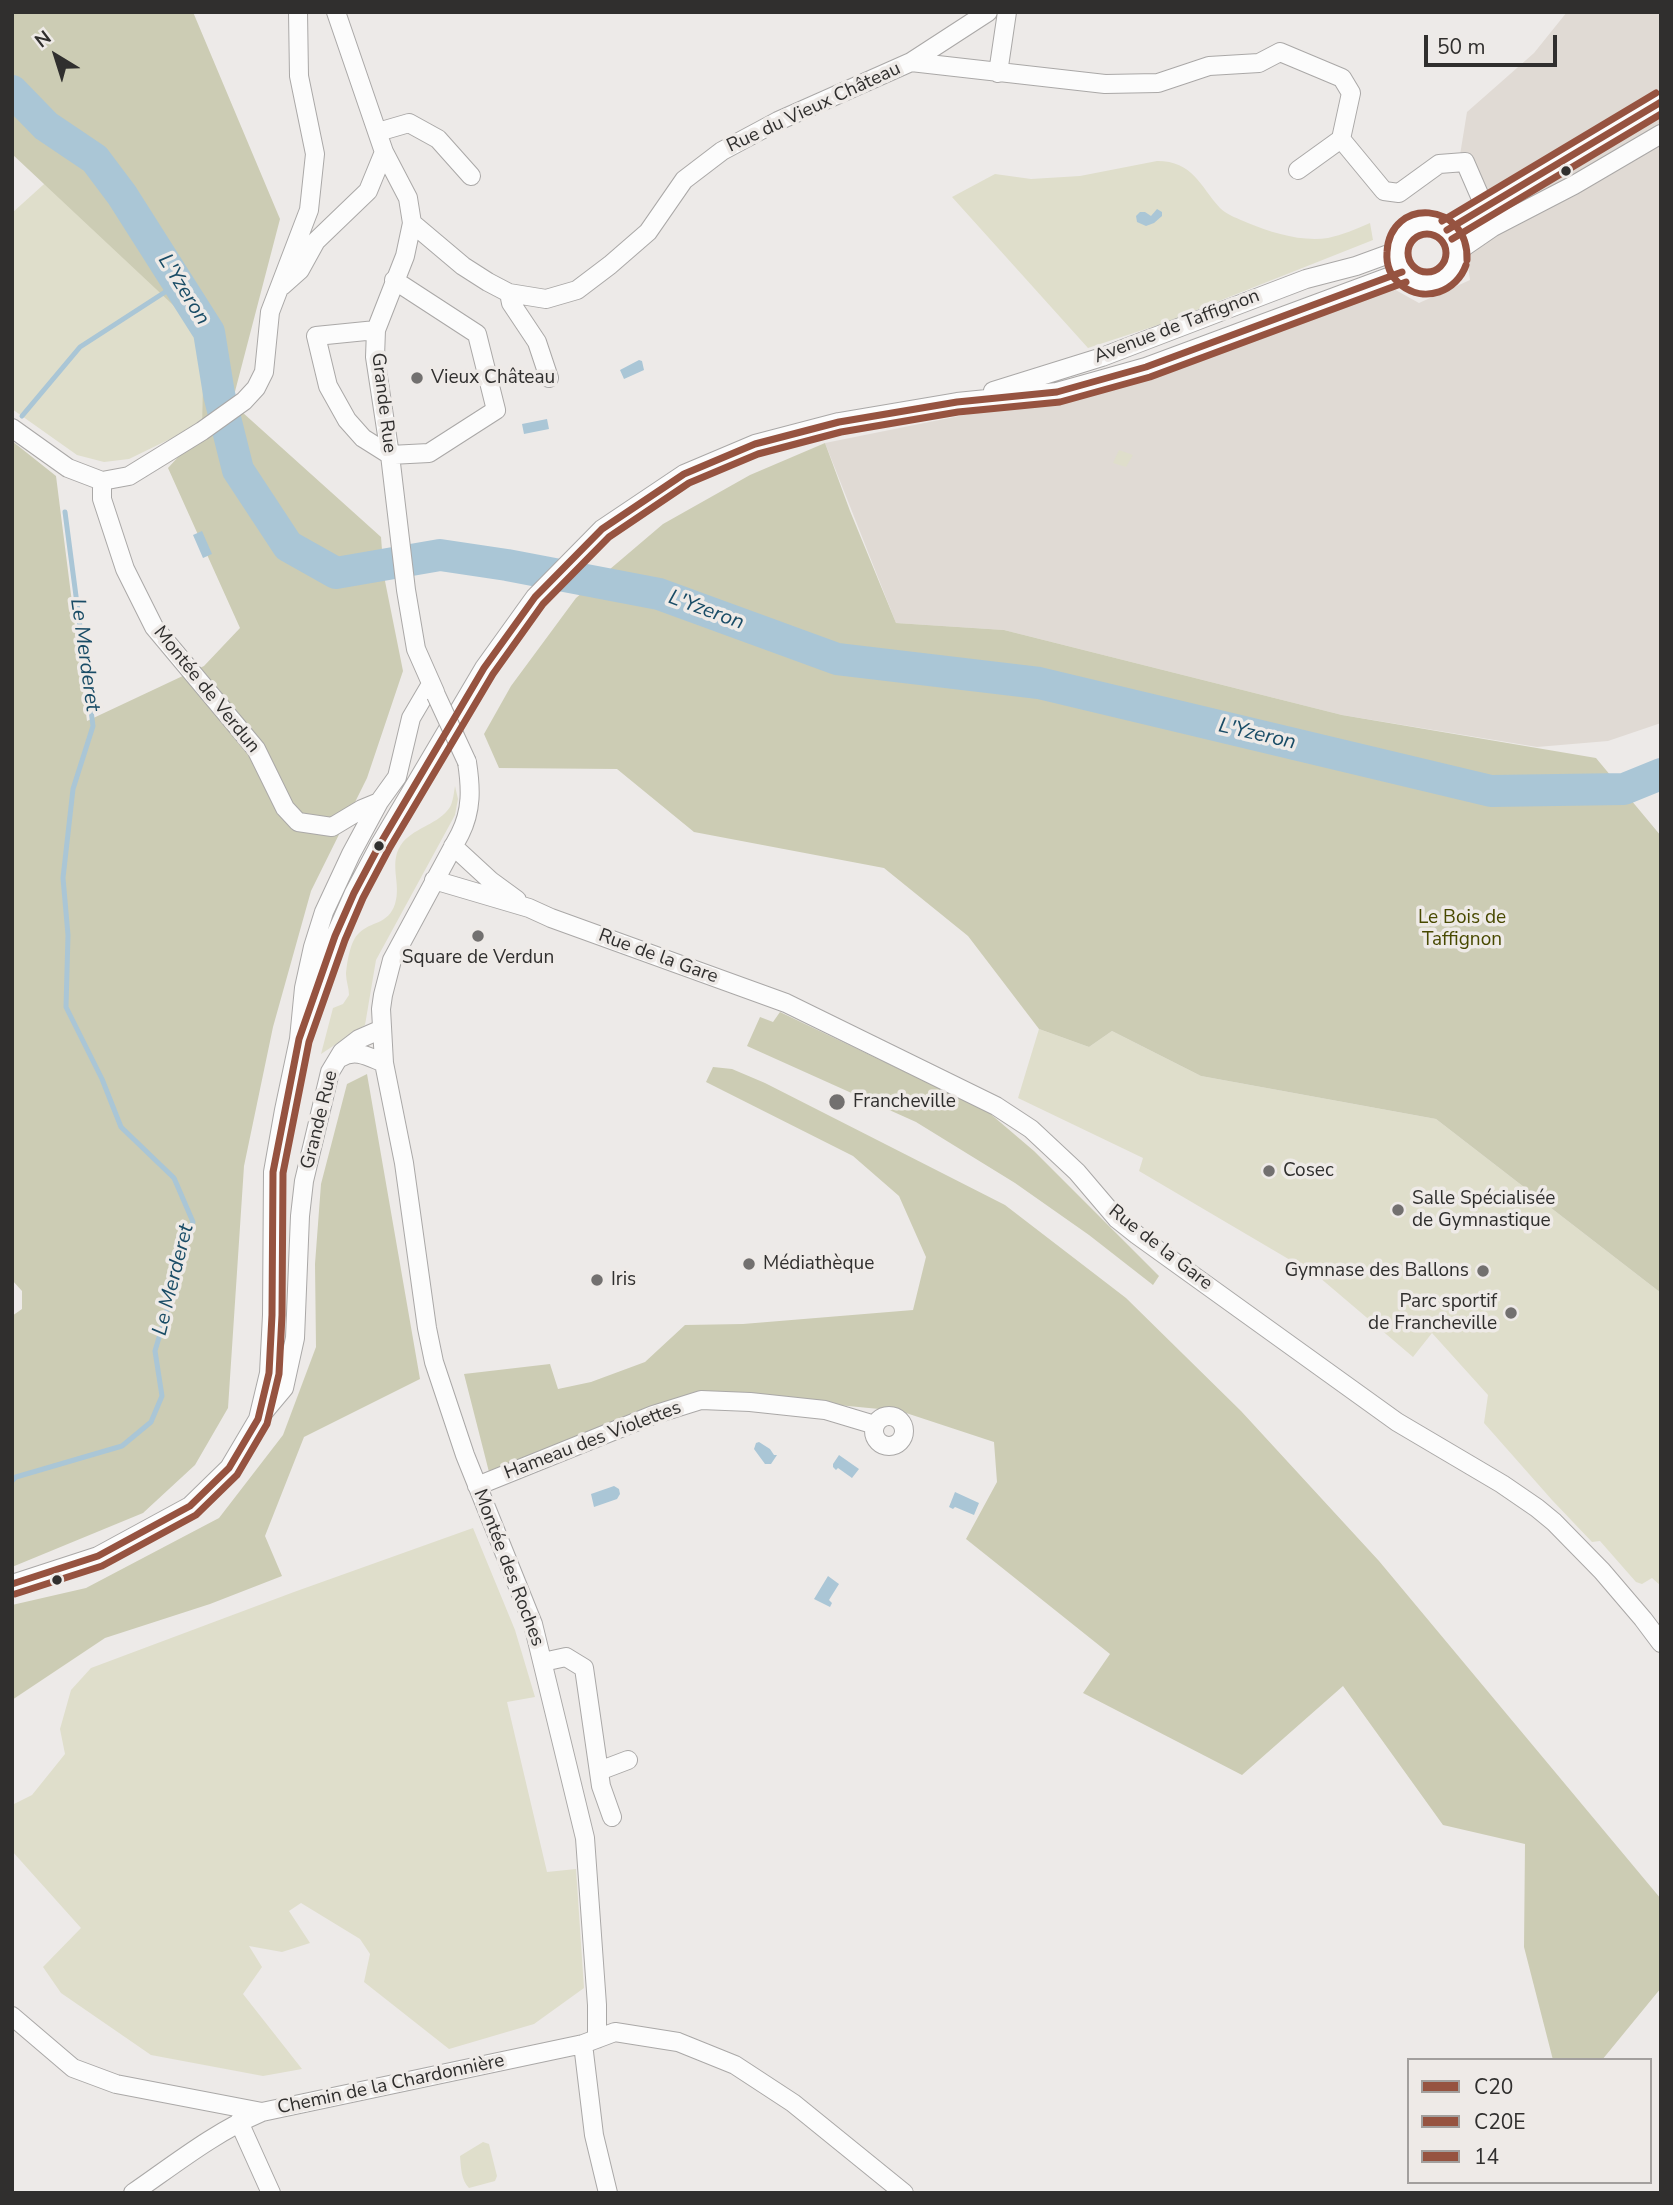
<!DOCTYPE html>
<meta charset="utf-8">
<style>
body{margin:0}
#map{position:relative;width:1673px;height:2205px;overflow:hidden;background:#edeae8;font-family:"Nunito Sans",sans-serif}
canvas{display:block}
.frame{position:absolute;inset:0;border:14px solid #302f2e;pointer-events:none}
.legend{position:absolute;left:1407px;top:2058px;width:245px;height:126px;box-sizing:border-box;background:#eeeae7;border:2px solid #a29f9d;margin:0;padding:9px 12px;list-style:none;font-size:21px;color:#302f2e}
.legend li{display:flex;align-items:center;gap:14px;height:35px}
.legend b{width:35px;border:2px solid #a29f9d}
.north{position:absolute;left:21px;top:21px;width:70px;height:70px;-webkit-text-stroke:5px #eeeae7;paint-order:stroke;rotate:322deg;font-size:19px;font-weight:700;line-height:28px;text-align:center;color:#302f2e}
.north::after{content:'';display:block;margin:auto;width:24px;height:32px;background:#302f2e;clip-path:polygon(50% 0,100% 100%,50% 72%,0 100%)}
.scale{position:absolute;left:1424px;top:35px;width:133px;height:32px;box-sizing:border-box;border:4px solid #302f2e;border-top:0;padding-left:9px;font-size:21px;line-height:24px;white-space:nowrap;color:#302f2e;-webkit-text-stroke:5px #eeeae7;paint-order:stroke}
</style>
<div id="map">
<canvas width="1673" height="2205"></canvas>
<div class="frame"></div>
<ul class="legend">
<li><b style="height:9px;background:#965340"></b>C20</li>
<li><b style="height:9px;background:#965340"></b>C20E</li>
<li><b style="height:9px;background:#965340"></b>14</li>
</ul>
<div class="north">N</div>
<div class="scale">50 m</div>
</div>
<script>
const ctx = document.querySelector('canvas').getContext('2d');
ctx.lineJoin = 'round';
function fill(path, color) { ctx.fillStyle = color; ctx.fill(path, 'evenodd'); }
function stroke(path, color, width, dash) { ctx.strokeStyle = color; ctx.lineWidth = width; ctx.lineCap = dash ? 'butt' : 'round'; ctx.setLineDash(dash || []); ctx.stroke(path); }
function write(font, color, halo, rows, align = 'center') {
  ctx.font = font + ' "Nunito Sans",sans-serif'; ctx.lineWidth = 7; ctx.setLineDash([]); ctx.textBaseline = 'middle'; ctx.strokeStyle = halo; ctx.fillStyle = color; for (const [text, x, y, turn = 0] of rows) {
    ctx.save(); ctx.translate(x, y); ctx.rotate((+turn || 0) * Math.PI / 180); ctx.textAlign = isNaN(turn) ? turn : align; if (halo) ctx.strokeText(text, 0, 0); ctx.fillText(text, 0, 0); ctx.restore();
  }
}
fill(new Path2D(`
 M 1567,12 L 1661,12 L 1661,723 L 1608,741 L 1537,747 L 1342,715 L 1004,630 L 896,623 L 825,443 L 1118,384 L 1249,342 L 1362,296 L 1392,288 L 1419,303 L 1470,280 L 1464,236 L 1447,218 L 1476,201 L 1460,155 L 1467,112 L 1534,53 Z`), '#e0dad4');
fill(new Path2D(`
 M 74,157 L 204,334 L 207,421 L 129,459 L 104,462 L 77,455 L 12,409 L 12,213 Z
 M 1157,161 C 1193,161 1200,186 1220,208 C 1227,215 1239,219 1248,223 C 1272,233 1302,242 1328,238 C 1342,235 1356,229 1370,223 L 1373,240 L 1161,324 L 1088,348 L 952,197 L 995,174 L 1031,179 L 1080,176 Z
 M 1119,450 L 1133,455 L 1126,467 L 1113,463 Z
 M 455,786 L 458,799 L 455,815 L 376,960 L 365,1025 L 321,1054 L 333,1008 L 343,1004 L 349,995 C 349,988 346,981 346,974 C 347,963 350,941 359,933 C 371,921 388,925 395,904 C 402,883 387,862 403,842 C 416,827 439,824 450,807 C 453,802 454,792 455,786 Z
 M 1039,1029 L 1089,1047 L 1112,1031 L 1201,1076 L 1436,1119 L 1661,1293 L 1661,1586 L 1652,1578 L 1642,1584 L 1636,1582 L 1600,1541 L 1592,1542 L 1552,1500 L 1484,1423 L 1488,1395 L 1432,1333 L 1413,1357 L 1319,1277 L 1139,1171 L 1143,1158 L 1018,1098 Z
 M 473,1528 L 515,1630 L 535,1697 L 507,1702 L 547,1872 L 576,1869 L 584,1988 L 534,2024 L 449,2049 L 364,1982 L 370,1954 L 360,1939 L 301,1903 L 289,1911 L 310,1943 L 282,1952 L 249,1946 L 262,1967 L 243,1994 L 302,2069 L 263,2076 L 151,2055 L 61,1993 L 43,1967 L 81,1928 L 12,1851 L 12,1805 L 32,1795 L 65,1754 L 60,1729 L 71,1690 L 91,1668 L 294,1592 Z
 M 483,2142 L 489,2144 L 497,2176 L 495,2181 L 469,2188 C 461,2180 461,2167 460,2156 Z`), '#dfdecb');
fill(new Path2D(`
 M 12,12 L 193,12 L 280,219 L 232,403 L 381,537 L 384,576 L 403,671 L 367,778 L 311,891 L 273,1027 L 244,1166 L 228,1408 L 195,1465 L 143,1513 L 12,1567 L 12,1316 L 22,1309 L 22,1291 L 12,1280 L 12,441 L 56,476 L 87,721 L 204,666 L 240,628 L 168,468 L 202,431 L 204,334 L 12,154 Z
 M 825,443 L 850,511 L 896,623 L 1004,630 L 1342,715 L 1596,758 L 1661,836 L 1661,1293 L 1436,1119 L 1201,1076 L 1112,1031 L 1089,1047 L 1039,1029 L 968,936 L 884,868 L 694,832 L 617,769 L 499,768 L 484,734 L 511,686 L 576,598 L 663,524 L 750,475 Z
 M 780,1012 L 987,1111 L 1034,1151 L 1159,1276 L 1153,1285 L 1089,1235 L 1015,1183 L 916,1122 L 747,1046 L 760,1017 L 773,1022 Z
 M 713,1067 L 732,1069 L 765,1083 L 1005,1205 L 1126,1298 L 1241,1411 L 1379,1561 L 1661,1899 L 1661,1988 L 1602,2060 L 1553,2060 L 1524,1947 L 1525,1844 L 1443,1825 L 1343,1686 L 1242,1775 L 1083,1693 L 1110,1654 L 966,1539 L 997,1482 L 994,1442 L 900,1411 L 703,1392 L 489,1472 L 464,1374 L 550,1364 L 558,1389 L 591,1382 L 645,1362 L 685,1325 L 743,1324 L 913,1310 L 926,1257 L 899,1196 L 853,1156 L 706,1082 Z
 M 367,1074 L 420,1379 L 304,1437 L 265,1536 L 282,1576 L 210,1604 L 105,1638 L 12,1700 L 12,1605 L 86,1588 L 219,1518 L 283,1435 L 316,1347 L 315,1264 L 321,1184 L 347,1084 Z`), '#ccccb4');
fill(new Path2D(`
 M 1157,209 L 1162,212 L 1162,216 L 1154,223 L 1146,226 L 1137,222 L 1136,216 L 1140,212 L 1145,212 L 1151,216 Z
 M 639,360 L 642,361 L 644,370 L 624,379 L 620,370 Z
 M 547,419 L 549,429 L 524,434 L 522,424 Z
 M 202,531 L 212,554 L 203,558 L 193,535 Z
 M 759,1442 L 770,1449 L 774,1455 L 777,1455 L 771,1464 L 765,1464 L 754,1449 L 756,1443 Z
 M 839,1455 L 859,1469 L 852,1478 L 838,1468 L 836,1470 L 833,1467 L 833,1464 Z
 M 614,1486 L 619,1489 L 620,1494 L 617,1499 L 594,1507 L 591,1494 Z
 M 955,1492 L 979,1503 L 974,1515 L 955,1507 L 953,1509 L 949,1507 Z
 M 828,1576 L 839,1584 L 829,1600 L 832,1603 L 830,1607 L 814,1599 Z`), '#aac6d6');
stroke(new Path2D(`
 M 22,416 L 80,347 L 179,283
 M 12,1481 L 16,1477 L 122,1446 L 151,1422 L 162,1396 L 155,1351 L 193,1222 L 174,1178 L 121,1127 L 102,1079 L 66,1007 L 68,935 L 63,878 L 73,789 L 93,726 L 65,512`), '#aac6d6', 5);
stroke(new Path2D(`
 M 12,91 L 46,126 L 95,159 L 122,195 L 209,332 L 219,394 L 238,470 L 288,546 L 336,573 L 440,555 L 507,565 L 659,594 L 837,659 L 1039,683 L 1491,791 L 1624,789 L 1661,774`), '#aac6d6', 32);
const minor = new Path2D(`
 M 336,12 L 384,152 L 408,198 L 412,223 L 405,256 L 376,330 L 375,357 L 390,455 L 406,590 L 416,649 L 435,692
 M 911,62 L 1105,84 L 1158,83 L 1209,66 L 1259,63 L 1280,52 L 1342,78 L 1351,93 L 1341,139 L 1384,191 L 1399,193 L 1439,164 L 1465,162 L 1485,208
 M 998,73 L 1007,12
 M 378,132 L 409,123 L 438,139 L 471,176
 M 1298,170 L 1341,139
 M1397 253a30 30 0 1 1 60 0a30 30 0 1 1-60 0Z
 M 412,223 L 463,266 L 488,282 L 509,293 L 546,299 L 577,290 L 610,265 L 648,232 L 684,180 L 722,151 L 778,121 L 911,62 L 988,12
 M 1447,230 L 1543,174 L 1661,102
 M 1458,251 L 1493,227 L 1574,185 L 1661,134
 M 282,286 L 300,270 L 316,241 L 368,191 L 384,152
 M 509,293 L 511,303 L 537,342 L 549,378
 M 376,330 L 316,336 L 328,386 L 347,420 L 363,438 L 390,455 L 429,453 L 496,410 L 477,334 L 394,280
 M 993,391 L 1102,357 L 1306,279 L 1356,266 L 1397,251
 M 12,428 L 68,468 L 102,481 L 129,476 L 202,431 L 244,401 L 256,388 L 264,372 L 270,312 L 309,210 L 315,154 L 299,76 L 298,12
 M 102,481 L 102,499 L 125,569 L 154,627 L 256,749 L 285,808 L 298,822 L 332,827 L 362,809 L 379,802
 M 467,762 C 471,788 472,810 460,834 L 392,960 L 383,995 L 381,1009 L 384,1063 L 404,1163 L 427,1328 L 434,1362 L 465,1455 L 533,1624 L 585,1838 L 597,2005 L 597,2039
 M 453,846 L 491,881 L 517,900
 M 434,880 L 529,908 L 551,918 L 786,1003 L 996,1106 L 1031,1129 L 1077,1172 L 1117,1219 L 1137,1235 L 1397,1422 L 1502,1484 L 1537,1508 L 1554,1522 L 1602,1571 L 1643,1619 L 1661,1643
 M 299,1039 L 335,936 L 354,893 L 380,844 L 484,668 L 535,597 L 602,529 L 684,474 L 755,444 L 839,422 L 957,402 L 1057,392 L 1146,367 L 1402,272
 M 340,1058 C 355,1048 369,1057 384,1063
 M874 1431a15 15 0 1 1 30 0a15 15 0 1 1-30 0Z
 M 258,1419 L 269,1373 L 272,1315 L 273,1172 L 284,1110 L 299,1039 L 304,988 L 313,947 L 324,912 L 351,854 L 379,802 L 397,777 L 411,718 L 431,684
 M 477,1486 L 653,1415 L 701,1400 L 750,1402 L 825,1410 L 875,1425
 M 12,1584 L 98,1556 L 190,1506 L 229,1468 L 258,1419 L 284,1388 L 295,1338 L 300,1216 L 304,1181 L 330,1072 L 342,1052 L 359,1039 L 382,1029
 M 543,1662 L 566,1657 L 584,1668 L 601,1786 L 612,1817
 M 599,1771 L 628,1760
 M 12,2016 L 73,2068 L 116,2084 L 262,2112 L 583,2044 L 615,2032 L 678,2042 L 735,2065 L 793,2103 L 904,2193
 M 583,2044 L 594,2135 L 608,2193
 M 239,2122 L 271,2193
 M 133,2193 C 175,2164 215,2132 262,2112`);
stroke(minor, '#aaa8a7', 20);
stroke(minor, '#fcfcfc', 18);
const minorBridge = new Path2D(`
 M 436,695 L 467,762`);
stroke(minorBridge, '#aaa8a7', 20, []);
stroke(minorBridge, '#fcfcfc', 18);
stroke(new Path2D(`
 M 1447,230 L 1661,102
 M 12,1584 L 98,1556 L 190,1506 L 229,1468 L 258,1419 L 269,1373 L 272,1315 L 273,1172 L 299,1039 L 335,936 L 354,893 L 380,844 L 484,668 L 535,597 L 602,529 L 684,474 L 755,444 L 839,422 L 957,402 L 1057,392 L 1146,367 L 1402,272`), '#965340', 7);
stroke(new Path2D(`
 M 1452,239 L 1661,114
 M 1466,265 C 1457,291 1425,304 1401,285 C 1391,277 1386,265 1387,252 C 1390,196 1469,201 1467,260
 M 15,1594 L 102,1566 L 196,1515 L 237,1475 L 267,1424 L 279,1374 L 282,1315 L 283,1173 L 309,1042 L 345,940 L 363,898 L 389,849 L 493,674 L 543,604 L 609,537 L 689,483 L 758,454 L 841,432 L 958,412 L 1060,402 L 1150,377 L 1406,282`), '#965340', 7);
stroke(new Path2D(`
 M 1442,221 L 1656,93
 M1408 253a19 19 0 1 1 38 0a19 19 0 1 1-38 0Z`), '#965340', 7);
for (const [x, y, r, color] of [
 [1566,171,6,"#302f2e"],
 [417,378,7,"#72706f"],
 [379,846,6,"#302f2e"],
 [478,936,7,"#72706f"],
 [837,1102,9,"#72706f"],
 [1269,1171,7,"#72706f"],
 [1398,1210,7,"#72706f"],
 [749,1264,7,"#72706f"],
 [1483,1271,7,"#72706f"],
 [597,1280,7,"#72706f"],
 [1511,1313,7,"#72706f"],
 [57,1580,6,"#302f2e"]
]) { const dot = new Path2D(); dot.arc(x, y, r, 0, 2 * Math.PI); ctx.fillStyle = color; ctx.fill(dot); stroke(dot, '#eeeae7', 2.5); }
write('19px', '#302f2e', '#eeeae7', [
 ["Rue du Vieux Château",814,108,-25],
 ["Avenue de Taffignon",1177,327,-21],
 ["Grande Rue",383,403,83],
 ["Montée de Verdun",206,690,51],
 ["Rue de la Gare",658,957,20],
 ["Grande Rue",320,1120,-76],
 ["Rue de la Gare",1160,1248,38],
 ["Hameau des Violettes",593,1441,-21],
 ["Montée des Roches",508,1568,69],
 ["Chemin de la Chardonnière",391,2085,-12]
]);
write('19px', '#302f2e', '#eeeae7', [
 ["Vieux Château",431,378],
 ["Square de Verdun",478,958,"center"],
 ["Francheville",853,1102],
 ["Cosec",1283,1171],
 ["Salle Spécialisée",1412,1199],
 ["de Gymnastique",1412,1221],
 ["Médiathèque",763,1264],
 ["Gymnase des Ballons",1469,1271,"right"],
 ["Iris",611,1280],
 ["Parc sportif",1497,1302,"right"],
 ["de Francheville",1497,1324,"right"]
], 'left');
write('19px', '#484900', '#eeeae7', [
 ["Le Bois de",1462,918],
 ["Taffignon",1462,940]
]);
write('italic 21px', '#194c66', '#eeeae7', [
 ["L'Yzeron",183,290,58],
 ["L'Yzeron",706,611,20],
 ["Le Merderet",84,655,82],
 ["L'Yzeron",1257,735,13],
 ["Le Merderet",174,1280,-76]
]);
</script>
